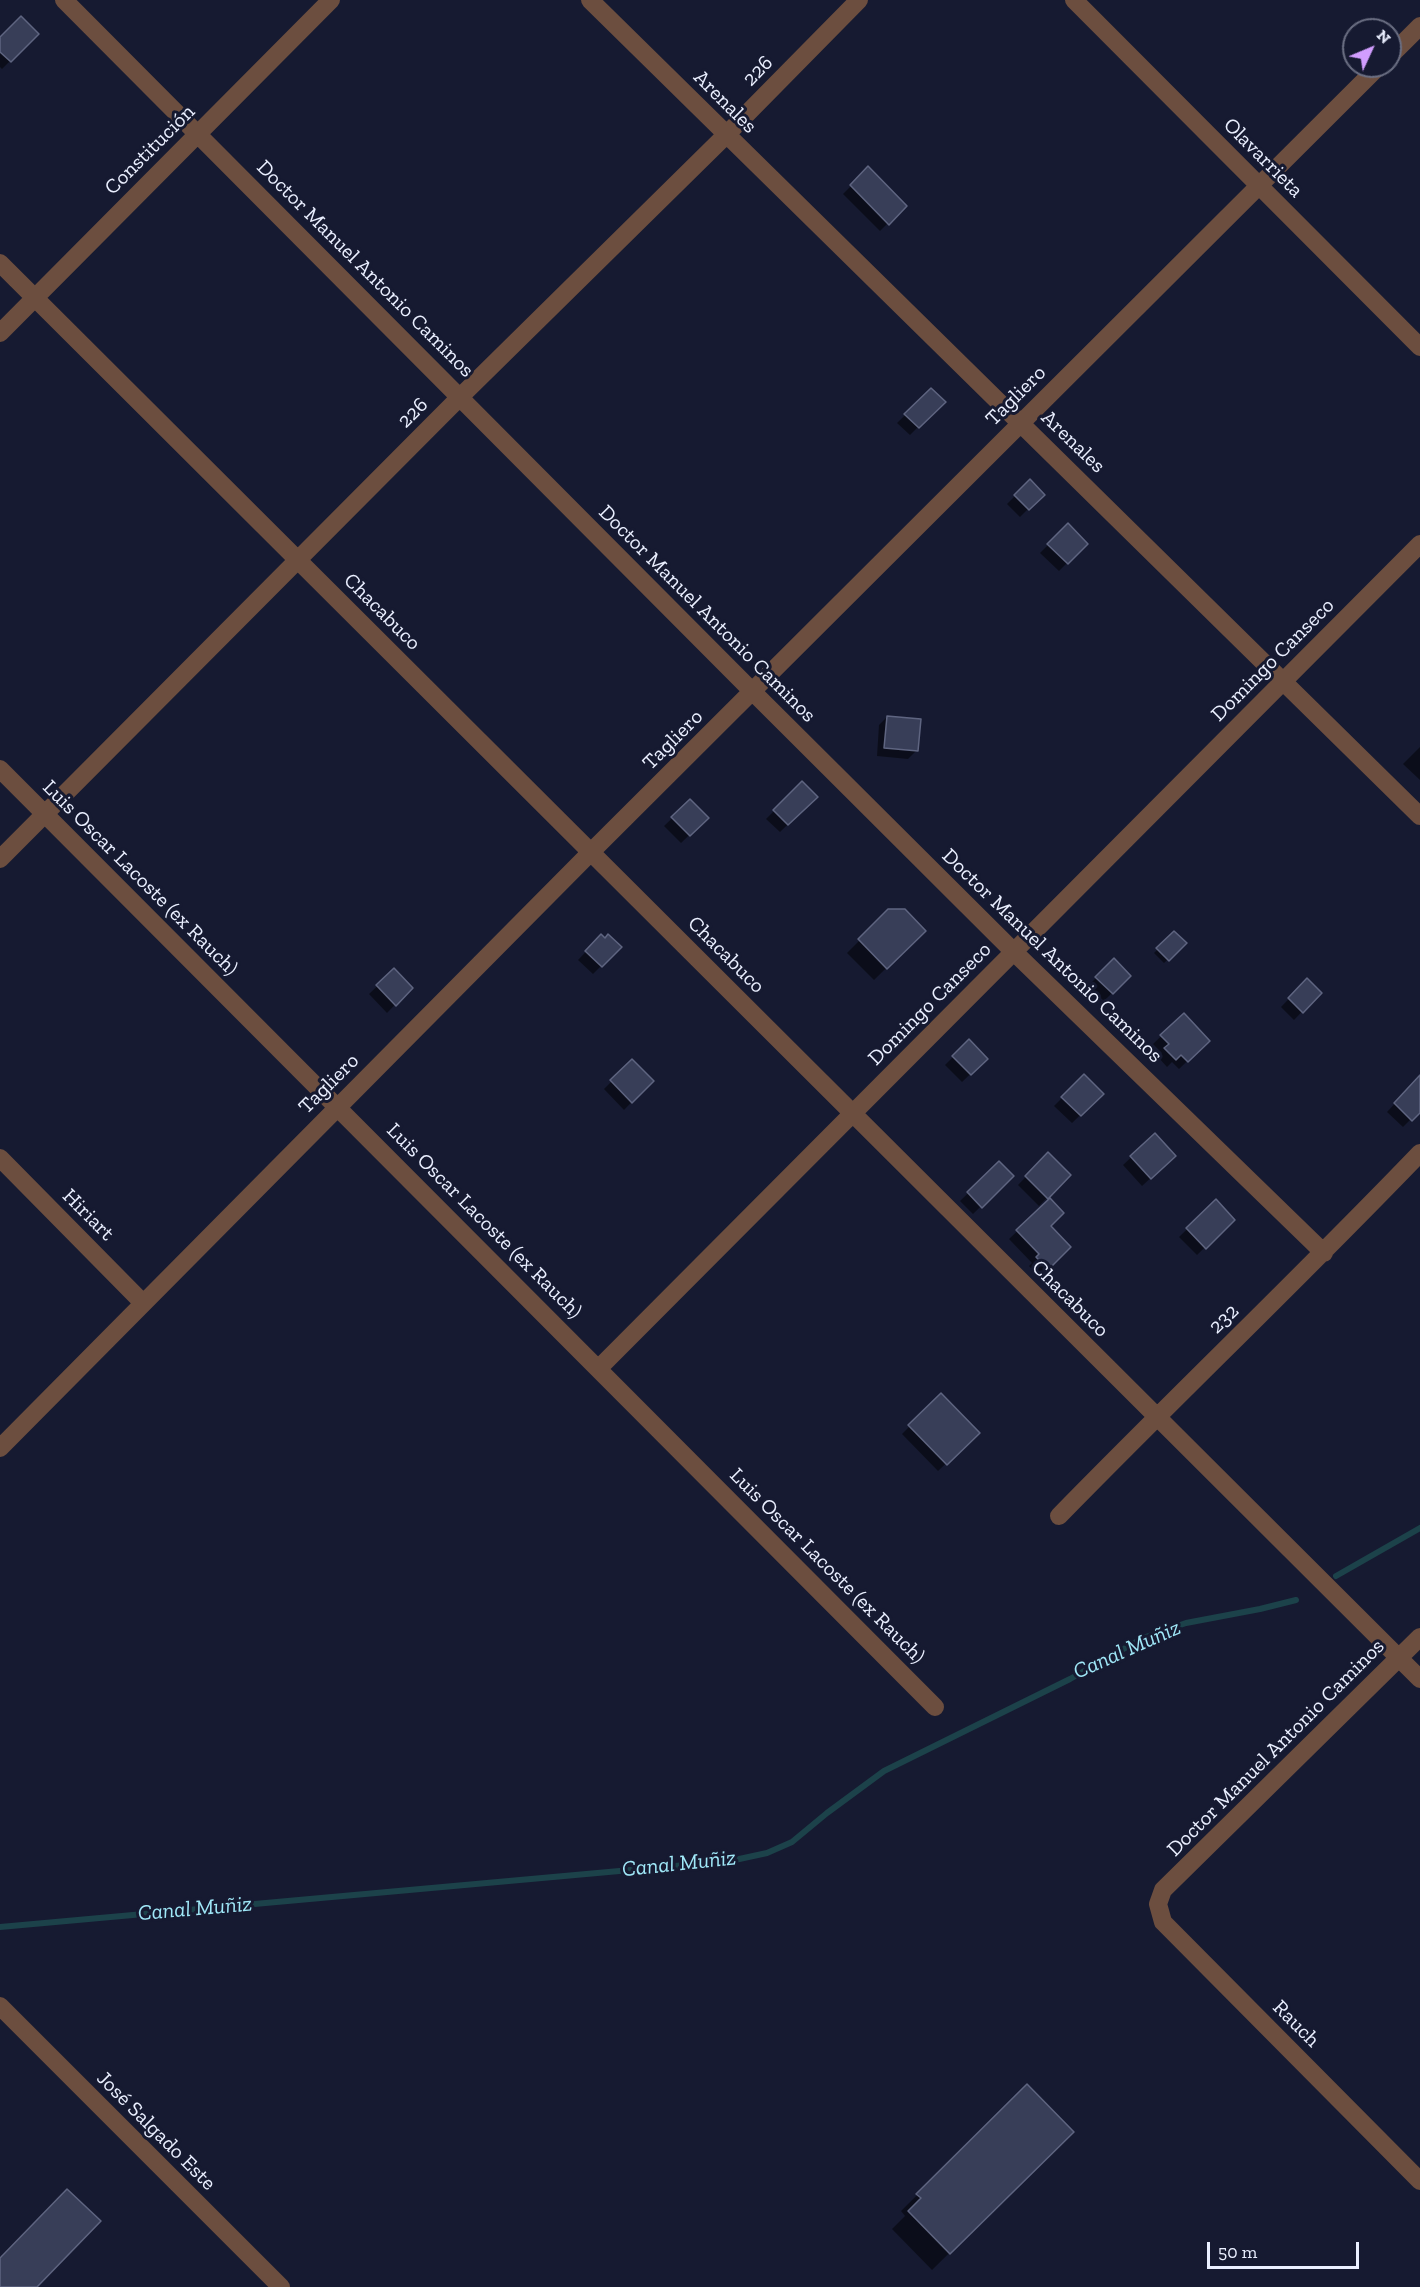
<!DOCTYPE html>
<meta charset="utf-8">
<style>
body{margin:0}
#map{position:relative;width:1420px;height:2287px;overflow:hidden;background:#161a31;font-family:"Zilla Slab",serif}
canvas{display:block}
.north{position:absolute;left:1342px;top:18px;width:60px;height:60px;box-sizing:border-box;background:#161a31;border:2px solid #6b6f83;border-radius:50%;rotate:46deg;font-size:16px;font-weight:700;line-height:24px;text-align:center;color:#eaefff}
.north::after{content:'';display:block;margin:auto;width:21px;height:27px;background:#d19dfe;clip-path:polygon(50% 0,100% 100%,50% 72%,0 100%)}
.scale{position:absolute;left:1207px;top:2242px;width:152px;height:27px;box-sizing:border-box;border:3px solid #eaefff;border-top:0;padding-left:8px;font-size:18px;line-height:21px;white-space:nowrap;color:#eaefff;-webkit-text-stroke:4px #161a31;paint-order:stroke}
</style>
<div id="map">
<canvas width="1420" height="2287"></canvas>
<div class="north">N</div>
<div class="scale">50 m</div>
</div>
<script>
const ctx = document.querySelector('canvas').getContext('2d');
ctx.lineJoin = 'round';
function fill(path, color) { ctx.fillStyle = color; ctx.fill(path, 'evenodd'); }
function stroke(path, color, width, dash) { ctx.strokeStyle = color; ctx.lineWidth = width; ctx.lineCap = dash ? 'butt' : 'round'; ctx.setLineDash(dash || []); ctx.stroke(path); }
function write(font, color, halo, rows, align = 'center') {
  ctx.font = font + ' "Zilla Slab",serif'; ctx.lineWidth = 6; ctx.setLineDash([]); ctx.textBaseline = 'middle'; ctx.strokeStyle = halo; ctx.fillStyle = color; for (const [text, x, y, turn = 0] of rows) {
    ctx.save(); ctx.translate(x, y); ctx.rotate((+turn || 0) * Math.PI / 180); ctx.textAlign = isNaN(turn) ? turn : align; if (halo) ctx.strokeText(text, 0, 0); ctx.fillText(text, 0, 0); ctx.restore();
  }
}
fill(new Path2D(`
 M 37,34 L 2,69 L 0,67 L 0,39 Z
 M 868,169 L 905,206 L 880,231 L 843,194 Z
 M 931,390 L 943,402 L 910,435 L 897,423 Z
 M 1030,481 L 1042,495 L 1020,517 L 1007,504 Z
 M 1068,525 L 1086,544 L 1059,571 L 1040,553 Z
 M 887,717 L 916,751 L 908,759 L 877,756 L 879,725 Z
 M 1420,747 L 1420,780 L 1403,764 Z
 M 802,783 L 816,797 L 780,832 L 766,819 Z
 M 690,801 L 707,818 L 681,843 L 664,826 Z
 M 889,911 L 924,931 L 874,980 L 847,953 Z
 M 1174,933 L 1185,943 L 1164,963 L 1154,953 Z
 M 601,936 L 620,947 L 593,974 L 578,960 Z
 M 1114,960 L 1129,976 L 1104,1001 L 1088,986 Z
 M 394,970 L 411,988 L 387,1013 L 369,994 Z
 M 1307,980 L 1320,993 L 1294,1020 L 1281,1007 Z
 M 1183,1015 L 1208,1041 L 1179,1069 L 1172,1062 L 1167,1067 L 1158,1057 L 1162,1053 L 1153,1044 Z
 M 969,1041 L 986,1059 L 962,1082 L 945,1065 Z
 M 632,1061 L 652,1081 L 624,1110 L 604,1089 Z
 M 1084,1076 L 1102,1094 L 1072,1123 L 1054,1106 Z
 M 1414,1083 L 1420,1089 L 1420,1110 L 1403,1127 L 1387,1112 Z
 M 1155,1135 L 1166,1164 L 1142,1186 L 1123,1165 Z
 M 1048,1154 L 1069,1175 L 1039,1206 L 1018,1185 Z
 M 999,1163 L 1012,1176 L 973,1214 L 960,1201 Z
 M 1050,1200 L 1049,1227 L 1069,1247 L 1039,1277 L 1029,1266 L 1032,1263 L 1009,1239 Z
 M 1216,1201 L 1233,1220 L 1197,1255 L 1179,1237 Z
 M 941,1395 L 978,1433 L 938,1471 L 902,1434 Z
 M 1027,2086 L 1072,2132 L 932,2270 L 892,2229 L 905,2216 L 901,2211 Z`), '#0007');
stroke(new Path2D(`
 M 1336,1576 L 1420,1528
 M 0,1927 L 730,1861 L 767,1853 L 792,1842 L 827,1813 L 884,1771 L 1070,1679 L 1143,1638 L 1186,1623 L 1260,1609 L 1296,1600`), '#1c424a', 6);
const building = new Path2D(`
 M 21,16 L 39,34 L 11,62 L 0,52 L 0,37 Z
 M 868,166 L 907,206 L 889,225 L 850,185 Z
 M 931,388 L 946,402 L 919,428 L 904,414 Z
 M 1030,479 L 1045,495 L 1029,510 L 1014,495 Z
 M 1068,523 L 1088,544 L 1068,564 L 1047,544 Z
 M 887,716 L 921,719 L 918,751 L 884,748 Z
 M 802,781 L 818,797 L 788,825 L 773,810 Z
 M 690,799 L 709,818 L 690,836 L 671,817 Z
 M 888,909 L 905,909 L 926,931 L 887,969 L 858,939 Z
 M 1174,931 L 1187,943 L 1169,961 L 1156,948 Z
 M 601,934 L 605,938 L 608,934 L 622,947 L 602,967 L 585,951 Z
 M 1114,958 L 1131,976 L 1113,994 L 1095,977 Z
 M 394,968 L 413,988 L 396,1006 L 376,985 Z
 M 1307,978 L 1322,993 L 1303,1013 L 1288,998 Z
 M 1184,1013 L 1210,1041 L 1188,1062 L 1181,1055 L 1176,1060 L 1164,1048 L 1169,1044 L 1160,1035 Z
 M 969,1039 L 988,1059 L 971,1075 L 952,1056 Z
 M 632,1059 L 654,1081 L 632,1103 L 610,1080 Z
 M 1084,1074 L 1104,1094 L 1081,1116 L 1061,1097 Z
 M 1420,1075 L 1420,1113 L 1412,1121 L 1394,1103 Z
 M 1155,1133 L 1176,1156 L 1151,1179 L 1130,1156 Z
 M 1048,1152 L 1071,1175 L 1048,1199 L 1025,1176 Z
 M 999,1161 L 1014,1176 L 982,1208 L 967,1192 Z
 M 1050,1198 L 1064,1213 L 1051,1226 L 1071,1247 L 1048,1270 L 1036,1257 L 1039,1254 L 1016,1230 Z
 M 1216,1199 L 1235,1220 L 1206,1249 L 1186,1228 Z
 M 941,1393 L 980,1433 L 947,1465 L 908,1425 Z
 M 1027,2084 L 1074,2132 L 950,2254 L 908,2211 L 921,2198 L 916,2194 Z
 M 67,2189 L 101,2221 L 37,2287 L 0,2287 L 0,2258 Z`);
fill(building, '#383e58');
stroke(building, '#5f6581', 1.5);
stroke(new Path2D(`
 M 64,0 L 753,692 L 1013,951 L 1324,1253
 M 590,0 L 1420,816
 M 1074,0 L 1420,347
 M 1390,56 L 1420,26
 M 0,263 L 1420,1679
 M 0,333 L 331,0
 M 0,769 L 935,1707
 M 0,859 L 460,397 L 726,135 L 859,0
 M 0,1158 L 143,1303
 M 599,1368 L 1420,544
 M 0,1448 L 591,852 L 1379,66
 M 1059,1516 C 1178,1394 1302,1276 1420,1153
 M 1420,1637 L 1163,1890 L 1158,1904 L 1163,1922 L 1420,2181
 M 0,2006 L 281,2287`), '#6c4e3f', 18);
write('21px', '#eaefff', '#161a31', [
 ["226",758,71,-46],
 ["Arenales",725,102,45],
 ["Constitución",150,150,-45],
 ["Olavarrieta",1263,158,45],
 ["Doctor Manuel Antonio Caminos",365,269,45],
 ["Tagliero",1016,396,-45],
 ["226",413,413,-45],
 ["Arenales",1073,442,44],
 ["Chacabuco",382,612,45],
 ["Doctor Manuel Antonio Caminos",707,614,45],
 ["Domingo Canseco",1273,660,-45],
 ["Tagliero",673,740,-45],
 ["Luis Oscar Lacoste (ex Rauch)",140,878,45],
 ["Chacabuco",726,955,45],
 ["Doctor Manuel Antonio Caminos",1052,956,44],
 ["Domingo Canseco",930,1004,-45],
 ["Tagliero",329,1084,-45],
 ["Hiriart",88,1215,45],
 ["Luis Oscar Lacoste (ex Rauch)",484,1221,45],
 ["Chacabuco",1070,1299,45],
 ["232",1224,1319,-44],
 ["Luis Oscar Lacoste (ex Rauch)",827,1566,45],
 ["Doctor Manuel Antonio Caminos",1276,1748,-45],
 ["Rauch",1296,2024,45],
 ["José Salgado Este",156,2131,45]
]);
write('italic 22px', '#a0e8f8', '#161a31', [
 ["Canal Muñiz",1127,1650,-24],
 ["Canal Muñiz",679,1864,-6],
 ["Canal Muñiz",195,1909,-5]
]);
</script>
